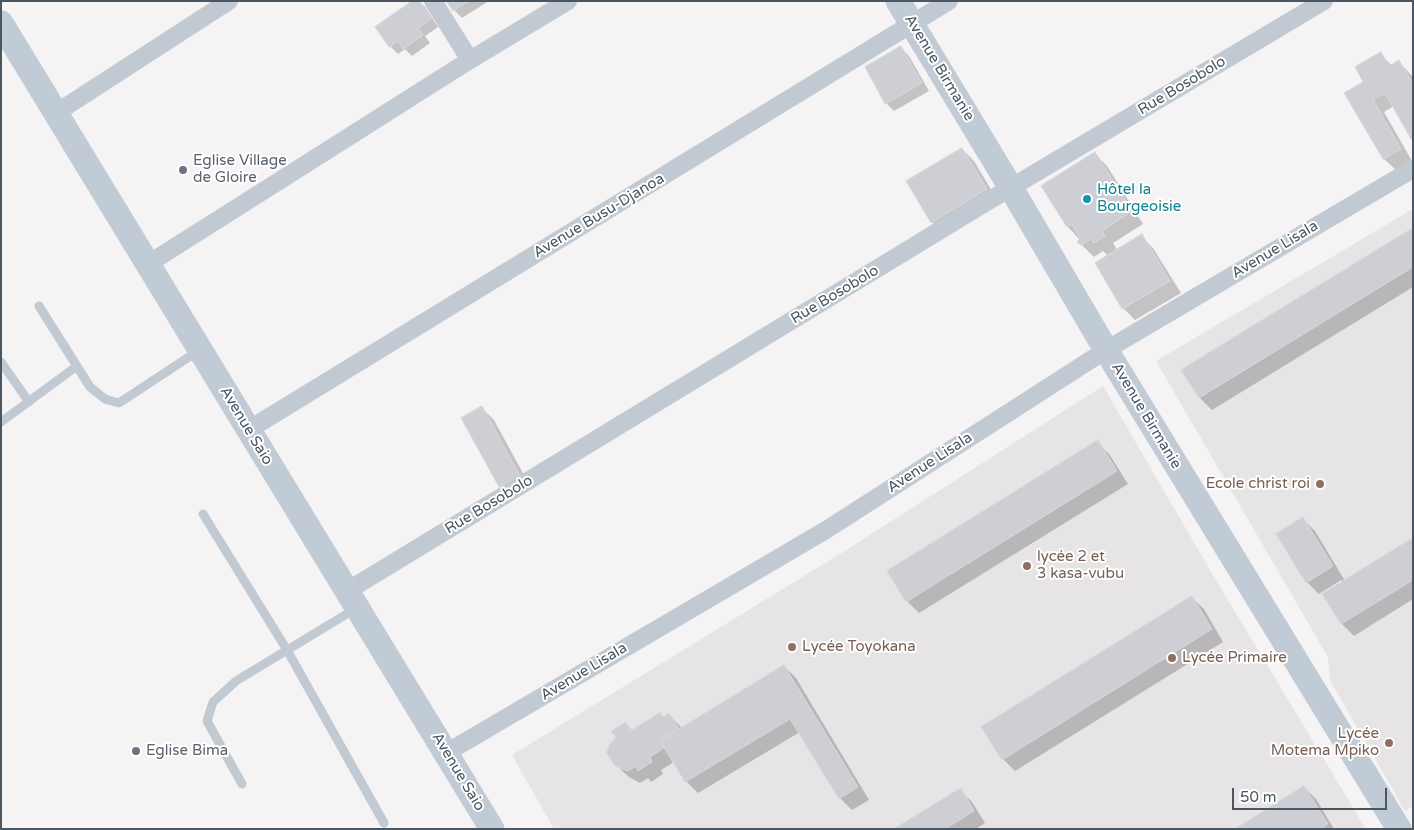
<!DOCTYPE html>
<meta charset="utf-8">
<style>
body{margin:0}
#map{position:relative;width:1414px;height:830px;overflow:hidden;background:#f5f3f3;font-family:"Varela Round",sans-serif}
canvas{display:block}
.frame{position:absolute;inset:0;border:2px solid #4a5661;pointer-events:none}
.scale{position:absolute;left:1232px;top:788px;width:155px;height:22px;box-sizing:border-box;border:2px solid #4a5661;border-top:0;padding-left:6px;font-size:15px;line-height:18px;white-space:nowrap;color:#4a5661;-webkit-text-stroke:4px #fff;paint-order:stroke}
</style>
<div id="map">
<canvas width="1414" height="830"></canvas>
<div class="frame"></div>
<div class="scale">50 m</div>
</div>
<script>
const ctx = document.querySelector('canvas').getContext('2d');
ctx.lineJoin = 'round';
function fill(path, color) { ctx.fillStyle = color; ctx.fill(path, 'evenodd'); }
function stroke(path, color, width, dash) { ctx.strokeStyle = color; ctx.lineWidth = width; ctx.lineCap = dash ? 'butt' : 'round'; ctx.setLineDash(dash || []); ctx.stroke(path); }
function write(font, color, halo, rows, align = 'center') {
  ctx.font = font + ' "Varela Round",sans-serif'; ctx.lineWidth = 4; ctx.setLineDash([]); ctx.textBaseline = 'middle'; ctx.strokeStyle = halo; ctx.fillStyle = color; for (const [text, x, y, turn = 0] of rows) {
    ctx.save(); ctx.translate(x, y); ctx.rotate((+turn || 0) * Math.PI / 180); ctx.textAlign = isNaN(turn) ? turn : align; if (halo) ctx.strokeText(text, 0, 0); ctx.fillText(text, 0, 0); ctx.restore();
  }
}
fill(new Path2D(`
 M 1413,209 L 1413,806 L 1405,811 L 1330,680 L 1328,657 L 1156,361 Z
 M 1103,386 L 1214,577 L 1366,829 L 554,829 L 512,755 L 840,554 Z`), '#e6e4e5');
fill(new Path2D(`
 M 419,1 L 425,7 L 438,27 L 425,36 L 430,43 L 412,56 L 405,49 L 398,54 L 390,46 Z
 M 449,1 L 489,1 L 462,18 L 454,10 Z
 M 901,48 L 909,56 L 929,91 L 894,111 L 886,103 Z
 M 1380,53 L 1392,66 L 1399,62 L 1413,77 L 1413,138 L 1394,106 L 1384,112 L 1412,161 L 1396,170 L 1384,159 L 1346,93 L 1365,82 Z
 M 962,149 L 974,161 L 998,201 L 944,234 L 932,222 Z
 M 1095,154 L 1107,166 L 1143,224 L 1113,243 L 1117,250 L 1141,236 L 1153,248 L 1181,293 L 1135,320 L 1123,308 L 1108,256 L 1103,251 L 1094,257 L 1079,242 L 1080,240 L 1068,227 L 1043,186 Z
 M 1413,229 L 1413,287 L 1212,410 L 1200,398 L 1183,370 Z
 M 482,408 L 494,420 L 531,488 L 512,499 L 500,487 Z
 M 1097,442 L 1109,454 L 1128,484 L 919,613 L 907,601 Z
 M 1303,519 L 1315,531 L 1345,581 L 1413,539 L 1413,599 L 1354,636 L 1342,624 L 1343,582 L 1341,580 L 1319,594 L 1307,582 Z
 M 1192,598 L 1204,609 L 1223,642 L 1015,771 L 1003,759 Z
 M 784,666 L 796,678 L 869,800 L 852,810 L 840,798 L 800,732 L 698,793 L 686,781 L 674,762 L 661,770 L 663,774 L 651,782 L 648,778 L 640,783 L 629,777 L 616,765 L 617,738 L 625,723 L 633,731 L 664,718 L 669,715 L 682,728 Z
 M 1304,787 L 1316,799 L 1334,829 L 1237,829 Z
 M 960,790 L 972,802 L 985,823 L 976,829 L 896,829 Z`), '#0003');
const building = new Path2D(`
 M 412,1 L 419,1 L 431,19 L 418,28 L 423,35 L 403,49 L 398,41 L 389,47 L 375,27 Z
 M 447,1 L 469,1 L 453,11 Z
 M 901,46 L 922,83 L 885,104 L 865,67 Z
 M 1381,52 L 1389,66 L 1399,60 L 1413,84 L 1413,138 L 1411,139 L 1385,93 L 1373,100 L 1401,149 L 1383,159 L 1344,93 L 1363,82 L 1355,67 Z
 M 962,148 L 987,189 L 931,223 L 906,181 Z
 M 1095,152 L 1132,211 L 1102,231 L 1105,236 L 1094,243 L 1091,239 L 1081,245 L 1077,242 L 1080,238 L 1072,224 L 1067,227 L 1041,186 Z
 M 1413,228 L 1413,267 L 1199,398 L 1181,370 Z
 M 1142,234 L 1170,281 L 1122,309 L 1095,263 Z
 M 482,406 L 520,476 L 499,487 L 461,418 Z
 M 1098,440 L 1117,471 L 906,602 L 887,571 Z
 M 1303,517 L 1333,566 L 1306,583 L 1276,534 Z
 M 1413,538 L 1413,580 L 1341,624 L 1322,594 Z
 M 1192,596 L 1212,629 L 1002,760 L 981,727 Z
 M 784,665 L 858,787 L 839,799 L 790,719 L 685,782 L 660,741 Z
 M 660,713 L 663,717 L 669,713 L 679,729 L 660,741 L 664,748 L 650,757 L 652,762 L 638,771 L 636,766 L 628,771 L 615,766 L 606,752 L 612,741 L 616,738 L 611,731 L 626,722 L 631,730 Z
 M 1304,786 L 1328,824 L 1320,829 L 1235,829 Z
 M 961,788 L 974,811 L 945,829 L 894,829 Z`);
fill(building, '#cdcfd5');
stroke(building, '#d7d9de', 1);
stroke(new Path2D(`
 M 39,306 L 90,387 L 105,399 L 119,403 L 198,351
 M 1,362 L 29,402
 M 1,422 L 77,366
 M 203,514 L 287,650 L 384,823
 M 242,784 L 207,721 L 213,702 L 236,681 L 355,609`), '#c1cad2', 9);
stroke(new Path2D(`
 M 433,1 L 470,60
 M 56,113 L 229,1
 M 148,264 L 470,60 L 568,1
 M 248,430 L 949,1
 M 347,591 L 980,206 L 1324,1
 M 446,753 L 826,530 L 1106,350 L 1413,169`), '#c1cad2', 18);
stroke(new Path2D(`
 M 898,1 L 1011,188 L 1106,350 L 1399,829
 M 1,23 L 492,829`), '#c1cbd6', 25);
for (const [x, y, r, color] of [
 [183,170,5,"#6b7280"],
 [1087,199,5,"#0f9aa8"],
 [1320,484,5,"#8d6e63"],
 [1027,566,5,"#8d6e63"],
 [792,647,5,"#8d6e63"],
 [1172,658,5,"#8d6e63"],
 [1389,743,5,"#8d6e63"],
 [136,751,5,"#6b7280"]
]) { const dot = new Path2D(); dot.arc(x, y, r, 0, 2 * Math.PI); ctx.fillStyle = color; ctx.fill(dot); stroke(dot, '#fff', 2); }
write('15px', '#4a5661', '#fff', [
 ["Avenue Birmanie",939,68,59],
 ["Rue Bosobolo",1182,86,-31],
 ["Avenue Busu-Djanoa",599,216,-31],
 ["Avenue Lisala",1275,250,-31],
 ["Rue Bosobolo",835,295,-31],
 ["Avenue Birmanie",1146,416,59],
 ["Avenue Saio",246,426,59],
 ["Avenue Lisala",930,463,-33],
 ["Rue Bosobolo",489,505,-31],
 ["Avenue Lisala",584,672,-31],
 ["Avenue Saio",458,772,59]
]);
write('15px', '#5b616d', '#fff', [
 ["Eglise Village",193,161],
 ["de Gloire",193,178],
 ["Eglise Bima",146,751]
], 'left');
write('15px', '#0d838f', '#fff', [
 ["Hôtel la",1097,190],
 ["Bourgeoisie",1097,207]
], 'left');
write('15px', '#785e54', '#fff', [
 ["Ecole christ roi",1310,484,"right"],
 ["lycée 2 et",1037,557],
 ["3 kasa-vubu",1037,574],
 ["Lycée Toyokana",802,647],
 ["Lycée Primaire",1182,658],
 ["Lycée",1379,734,"right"],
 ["Motema Mpiko",1379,751,"right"]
], 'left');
</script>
